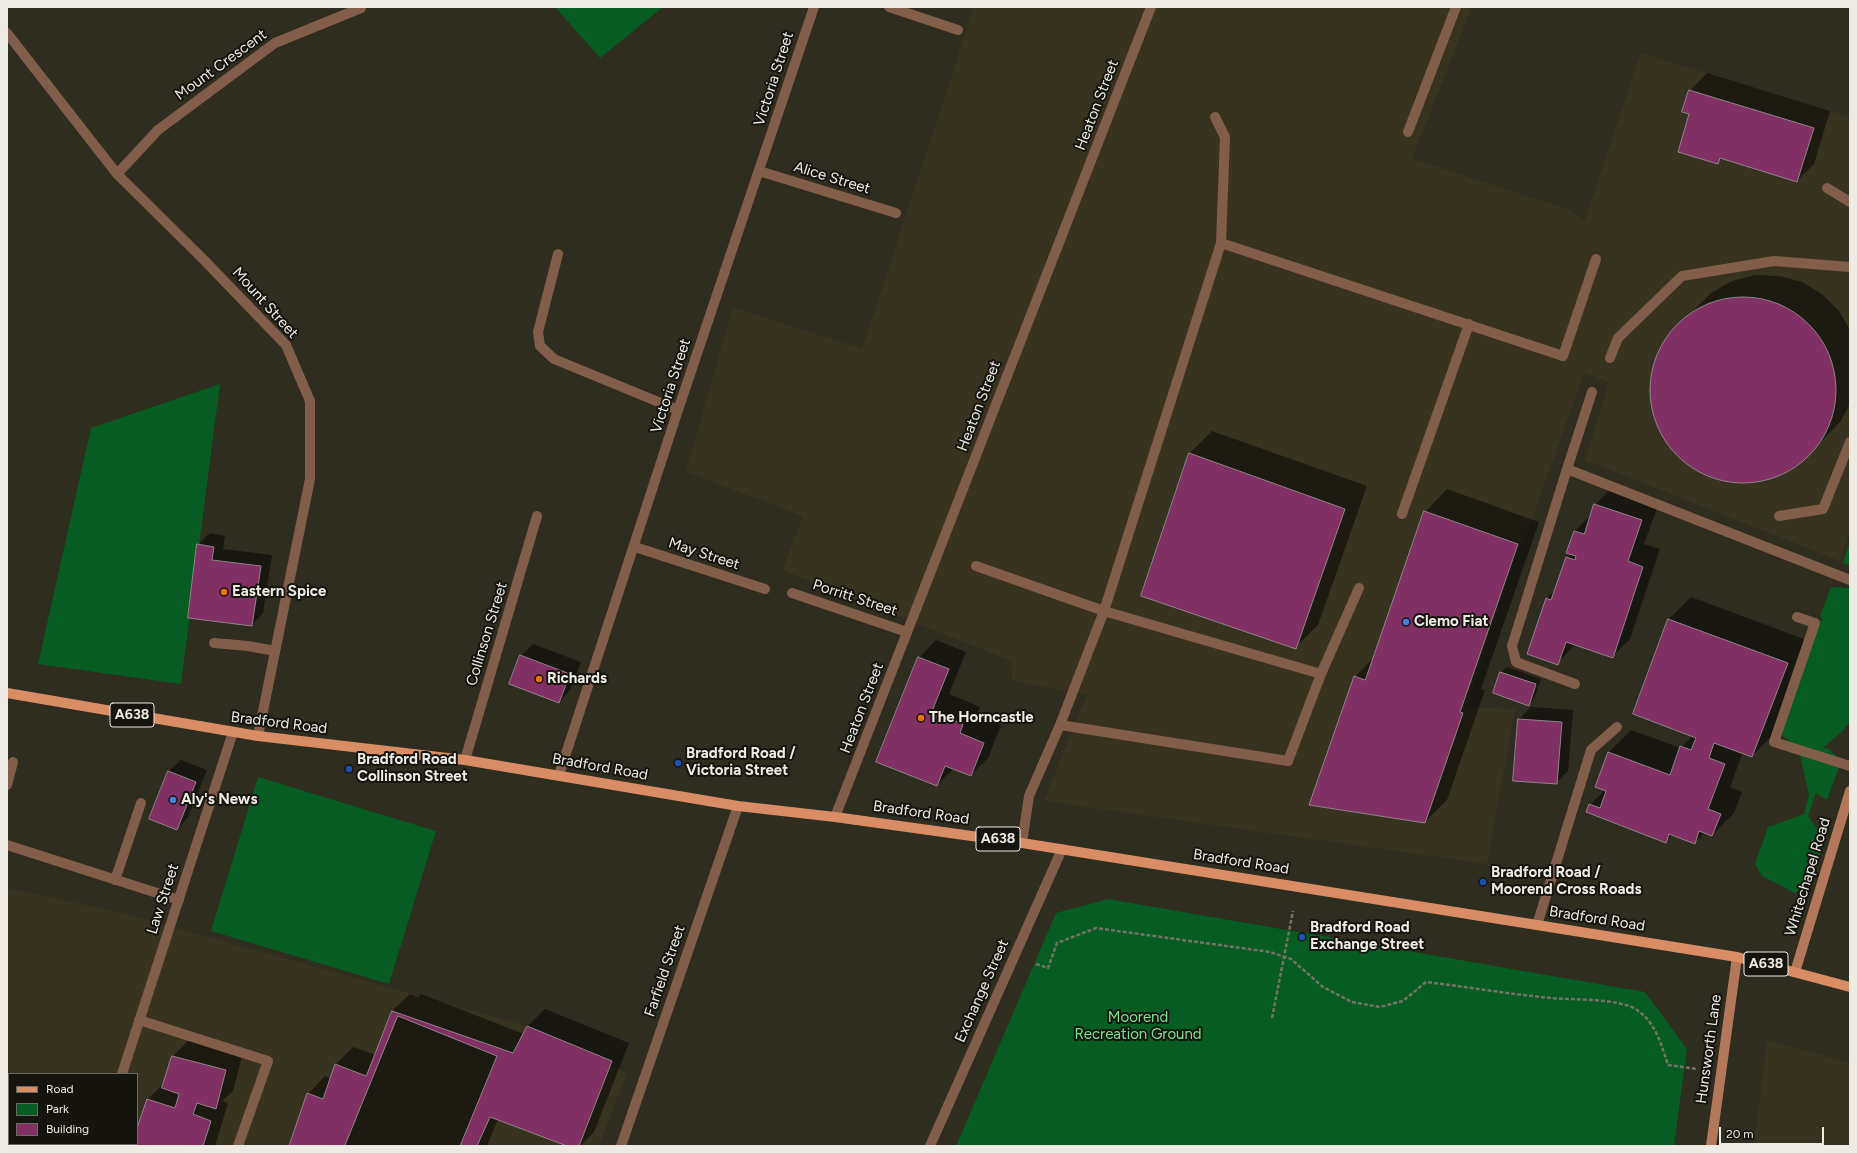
<!DOCTYPE html>
<style>
body{margin:0}
#map{position:relative;width:1857px;height:1153px;overflow:hidden;background:#2f2c20;font-family:Figtree,sans-serif}
canvas{display:block}
.frame{position:absolute;inset:0;border:8px solid #edebe4;pointer-events:none}
.legend{position:absolute;left:8px;top:1073px;width:130px;height:72px;box-sizing:border-box;background:#16140f;border:1px solid #6c6a64;margin:0;padding:5px 7px;list-style:none;font-size:12px;color:#edebe4}
.legend li{display:flex;align-items:center;gap:8px;height:20px}
.legend b{width:20px;border:1px solid #6c6a64}
.scale{position:absolute;left:1719px;top:1127px;width:105px;height:18px;box-sizing:border-box;border:2px solid #edebe4;border-top:0;padding-left:5px;font-size:12px;line-height:14px;white-space:nowrap;color:#edebe4;-webkit-text-stroke:3px #16140f;paint-order:stroke}
</style>
<div id="map">
<canvas width="1857" height="1153"></canvas>
<div class="frame"></div>
<ul class="legend">
<li><b style="height:5px;background:#d88d64"></b>Road</li>
<li><b style="height:11px;background:#065c22"></b>Park</li>
<li><b style="height:11px;background:#813063"></b>Building</li>
</ul>
<div class="scale">20 m</div>
</div>
<script>
const ctx = document.querySelector('canvas').getContext('2d');
ctx.lineJoin = 'round';
function fill(path, color) { ctx.fillStyle = color; ctx.fill(path, 'evenodd'); }
function stroke(path, color, width, dash) { ctx.strokeStyle = color; ctx.lineWidth = width; ctx.lineCap = dash ? 'butt' : 'round'; ctx.setLineDash(dash || []); ctx.stroke(path); }
function write(font, color, halo, rows, align = 'center') {
  ctx.font = font + ' Figtree,sans-serif'; ctx.lineWidth = 4; ctx.setLineDash([]); ctx.textBaseline = 'middle'; ctx.strokeStyle = halo; ctx.fillStyle = color; for (const [text, x, y, turn = 0] of rows) {
    ctx.save(); ctx.translate(x, y); ctx.rotate((+turn || 0) * Math.PI / 180); ctx.textAlign = isNaN(turn) ? turn : align; if (halo) ctx.strokeText(text, 0, 0); ctx.fillText(text, 0, 0); ctx.restore();
  }
}
fill(new Path2D(`
 M 974,7 L 1472,7 L 1412,159 L 1571,210 L 1584,222 L 1641,53 L 1850,117 L 1850,530 L 1840,561 L 1585,460 L 1609,382 L 1584,373 L 1523,544 L 1451,520 L 1518,544 L 1467,707 L 1515,709 L 1487,864 L 1044,801 L 1087,694 L 1012,681 L 1011,661 L 782,570 L 803,516 L 686,472 L 733,307 L 862,349 Z
 M 7,888 L 122,913 L 527,1026 L 627,1073 L 599,1146 L 7,1146 ZM 9,1074 L 137,1074 L 137,1144 L 9,1144 Z
 M 1767,1040 L 1850,1063 L 1850,1146 L 1754,1146 Z`), '#373320');
fill(new Path2D(`
 M 555,7 L 663,7 L 600,58 Z
 M 220,384 L 181,684 L 38,664 L 91,428 Z
 M 1850,542 L 1850,566 L 1843,563 Z
 M 1831,587 L 1850,588 L 1850,721 C 1842,733 1834,738 1823,748 L 1829,749 L 1841,761 L 1827,800 L 1816,793 L 1808,816 L 1826,840 L 1809,883 L 1795,893 L 1762,876 L 1755,864 L 1768,827 L 1804,814 L 1809,795 L 1799,751 L 1781,734 L 1784,707 L 1803,673 L 1803,652 L 1811,626 L 1823,620 L 1820,616 Z
 M 258,777 L 436,831 L 389,984 L 211,931 Z
 M 1108,899 L 1645,992 L 1687,1049 L 1674,1146 L 956,1146 L 1056,913 Z`), '#065c22');
fill(new Path2D(`
 M 1707,73 L 1830,111 L 1814,164 L 1797,181 L 1722,158 L 1717,163 L 1690,114 L 1690,91 Z
 M 1755,275 L 1779,276 L 1802,282 L 1822,294 L 1839,311 L 1850,330 L 1850,404 L 1840,422 L 1801,462 L 1780,475 L 1756,481 L 1732,482 L 1708,476 L 1687,464 L 1669,446 L 1657,425 L 1651,402 L 1651,377 L 1658,353 L 1671,332 L 1694,310 L 1711,293 L 1732,281 Z
 M 1212,431 L 1367,486 L 1318,625 L 1296,647 L 1143,596 L 1190,453 Z
 M 1612,487 L 1659,503 L 1644,544 L 1660,549 L 1630,639 L 1612,657 L 1575,644 L 1557,664 L 1547,598 L 1556,589 L 1567,558 L 1571,553 L 1567,552 L 1575,531 L 1591,515 L 1595,505 Z
 M 1447,489 L 1539,522 L 1481,689 L 1485,690 L 1447,800 L 1425,822 L 1355,677 L 1374,657 L 1425,512 Z
 M 210,533 L 225,536 L 223,549 L 272,555 L 263,613 L 252,625 L 198,545 Z
 M 1691,597 L 1809,641 L 1774,734 L 1752,756 L 1743,752 L 1730,787 L 1742,792 L 1734,813 L 1712,835 L 1705,832 L 1694,843 L 1672,835 L 1666,841 L 1590,805 L 1605,790 L 1596,786 L 1609,752 L 1631,730 L 1681,748 L 1693,735 L 1634,714 L 1669,619 Z
 M 936,640 L 966,652 L 949,694 L 980,707 L 976,716 L 1001,725 L 988,758 L 971,775 L 954,768 L 937,785 L 919,658 Z
 M 533,644 L 581,662 L 570,690 L 559,702 L 521,656 Z
 M 1507,667 L 1541,679 L 1534,699 L 1529,704 L 1501,672 Z
 M 1531,707 L 1573,710 L 1568,771 L 1556,783 L 1519,719 Z
 M 181,760 L 207,770 L 188,817 L 177,829 L 150,818 L 169,771 Z
 M 410,994 L 418,997 L 421,994 L 524,1034 L 528,1026 L 545,1009 L 629,1043 L 594,1132 L 580,1146 L 570,1146 L 498,1119 L 487,1146 L 290,1146 L 308,1094 L 325,1076 L 331,1079 L 336,1064 L 353,1047 L 375,1055 L 392,1011 Z
 M 190,1039 L 243,1053 L 233,1091 L 222,1101 L 228,1103 L 215,1146 L 130,1146 L 131,1144 L 137,1144 L 137,1131 L 147,1100 L 165,1082 L 173,1056 Z`), '#0007');
const building = new Path2D(`
 M 1689,90 L 1814,128 L 1797,182 L 1720,158 L 1718,164 L 1678,152 L 1689,114 L 1682,112 Z
 M1650 390a93 93 0 1 1 186 0a93 93 0 1 1-186 0Z
 M 1189,453 L 1345,509 L 1296,649 L 1141,596 Z
 M 1594,504 L 1642,520 L 1628,561 L 1643,567 L 1613,658 L 1566,642 L 1558,665 L 1527,654 L 1546,598 L 1551,600 L 1566,557 L 1575,560 L 1576,556 L 1566,553 L 1574,531 L 1584,534 Z
 M 1424,511 L 1518,544 L 1460,712 L 1463,713 L 1425,823 L 1309,805 L 1354,676 L 1365,680 Z
 M 197,544 L 214,547 L 212,560 L 261,566 L 252,626 L 188,618 Z
 M 1668,619 L 1788,663 L 1752,757 L 1714,743 L 1709,758 L 1725,764 L 1708,809 L 1721,814 L 1712,836 L 1699,831 L 1695,844 L 1669,834 L 1666,843 L 1586,812 L 1589,804 L 1600,808 L 1606,791 L 1595,787 L 1608,752 L 1670,775 L 1680,746 L 1691,750 L 1696,738 L 1633,714 Z
 M 520,655 L 570,674 L 559,703 L 509,684 Z
 M 918,657 L 949,669 L 932,711 L 963,724 L 960,733 L 984,743 L 971,776 L 945,766 L 937,786 L 876,762 Z
 M 1500,672 L 1536,684 L 1529,706 L 1493,693 Z
 M 1518,719 L 1562,722 L 1557,784 L 1513,781 Z
 M 168,771 L 196,782 L 177,830 L 149,819 Z
 M 392,1011 L 513,1053 L 527,1026 L 612,1061 L 579,1146 L 567,1146 L 490,1117 L 477,1146 L 289,1146 L 307,1093 L 323,1099 L 335,1064 L 366,1076 Z
 M 398,1016 L 497,1056 L 460,1146 L 345,1146 Z
 M 172,1056 L 226,1070 L 216,1109 L 197,1103 L 193,1114 L 211,1121 L 203,1146 L 129,1146 L 130,1144 L 137,1144 L 137,1128 L 147,1099 L 175,1108 L 179,1094 L 162,1088 Z`);
fill(building, '#813063');
stroke(building, '#918289', 1);
stroke(new Path2D(`
 M 1036,964 L 1048,968 L 1057,943 L 1096,928 L 1270,952 L 1291,959 L 1323,987 L 1352,1002 L 1380,1007 L 1403,1001 L 1426,982 C 1468,987 1509,994 1551,998 C 1574,1000 1619,998 1637,1010 C 1656,1023 1661,1044 1668,1065 L 1697,1069
 M 1272,1018 L 1293,911`), '#757268', 2.5, [4, 2]);
stroke(new Path2D(`
 M 1215,117 L 1225,137 L 1221,243
 M 1827,188 L 1850,202
 M 1610,358 L 1618,338 L 1682,276 L 1774,261 L 1850,267
 M 1567,469 L 1592,392
 M 1402,514 L 1469,324
 M 1779,516 L 1823,509 L 1850,442
 M 976,566 L 1104,611 L 1321,674 L 1288,761 L 1060,725
 M 1797,617 L 1815,623 L 1774,742 L 1850,766
 M 214,643 L 248,646 L 275,651
 M 1321,674 L 1359,588
 M 1575,684 L 1516,662 L 1512,646 L 1567,469 L 1850,580
 M 7,785 L 13,762
 M 1022,843 L 1029,796 L 1060,725 L 1104,611 L 1221,243 L 1563,356 L 1596,259
 M 7,845 L 179,900
 M 115,880 L 141,803
 M 1537,925 L 1591,750 L 1617,727
 M 139,1020 L 268,1061 L 238,1146
 M 70,1146 L 74,1144
 M 115,1146 L 115,1144`), '#825e4a', 10);
stroke(new Path2D(`
 M 889,7 L 958,30
 M 7,33 L 117,174 L 203,259 L 286,345 L 310,401 L 310,479 L 258,736
 M 1408,132 L 1456,7
 M 759,171 L 896,213
 M 117,174 L 158,130 L 275,43 L 361,8
 M 558,254 L 538,332 L 540,346 L 554,359 L 678,410
 M 635,547 L 765,589
 M 792,593 L 907,632
 M 465,760 L 537,516
 M 559,775 L 678,410 L 814,7
 M 835,817 L 1151,7
 M 122,1074 L 233,732
 M 621,1146 L 738,806
 M 930,1146 L 1062,849`), '#825e4a', 10);
stroke(new Path2D(`
 M 1795,972 L 1850,791
 M 1711,1146 L 1737,957`), '#b37859', 10);
stroke(new Path2D(`
 M 7,693 L 258,736 L 465,760 L 738,806 L 835,817 L 1022,843 L 1537,925 L 1737,957 L 1850,987`), '#d88d64', 10);
for (const [x, y, r, color] of [
 [224,592,4,"#e8710a"],
 [1406,622,4,"#3f7fe0"],
 [539,679,4,"#e8710a"],
 [921,718,4,"#e8710a"],
 [678,763,4,"#1a4fb4"],
 [349,769,4,"#1a4fb4"],
 [173,800,4,"#3f7fe0"],
 [1483,882,4,"#1a4fb4"],
 [1302,937,4,"#1a4fb4"]
]) { const dot = new Path2D(); dot.arc(x, y, r, 0, 2 * Math.PI); ctx.fillStyle = color; ctx.fill(dot); stroke(dot, '#16140f', 1.5); }
for (const [x, y, w] of [
 [132,715,44],
 [998,839,44],
 [1766,964,44]
]) { const box = new Path2D(); box.roundRect(x - w / 2, y - 12, w, 24, 3); ctx.fillStyle = '#16140f'; ctx.fill(box); stroke(box, '#edebe4', 1); }
write('bold 14px', '#edebe4', null, [
 ["A638",132,715],
 ["A638",998,839],
 ["A638",1766,964]
]);
write('15px', '#edebe4', '#16140f', [
 ["Mount Crescent",221,65,-36],
 ["Victoria Street",774,79,-72],
 ["Heaton Street",1097,105,-69],
 ["Alice Street",832,178,17],
 ["Mount Street",265,303,48],
 ["Victoria Street",671,386,-72],
 ["Heaton Street",979,406,-69],
 ["May Street",704,554,18],
 ["Porritt Street",855,598,18],
 ["Collinson Street",487,634,-73],
 ["Heaton Street",862,708,-69],
 ["Bradford Road",279,723,7],
 ["Bradford Road",600,767,10],
 ["Bradford Road",921,813,8],
 ["Bradford Road",1241,862,9],
 ["Whitechapel Road",1808,877,-73],
 ["Law Street",163,899,-72],
 ["Bradford Road",1597,919,9],
 ["Farfield Street",665,971,-71],
 ["Exchange Street",982,991,-66],
 ["Hunsworth Lane",1709,1049,-82]
]);
write('bold 15px', '#edebe4', '#16140f', [
 ["Eastern Spice",232,592],
 ["Clemo Fiat",1414,622],
 ["Richards",547,679],
 ["The Horncastle",929,718],
 ["Bradford Road /",686,754],
 ["Victoria Street",686,771],
 ["Bradford Road",357,760],
 ["Collinson Street",357,777],
 ["Aly's News",181,800],
 ["Bradford Road /",1491,873],
 ["Moorend Cross Roads",1491,890],
 ["Bradford Road",1310,928],
 ["Exchange Street",1310,945]
], 'left');
write('15px', '#7ae48c', '#16140f', [
 ["Moorend",1138,1018],
 ["Recreation Ground",1138,1035]
]);
</script>
